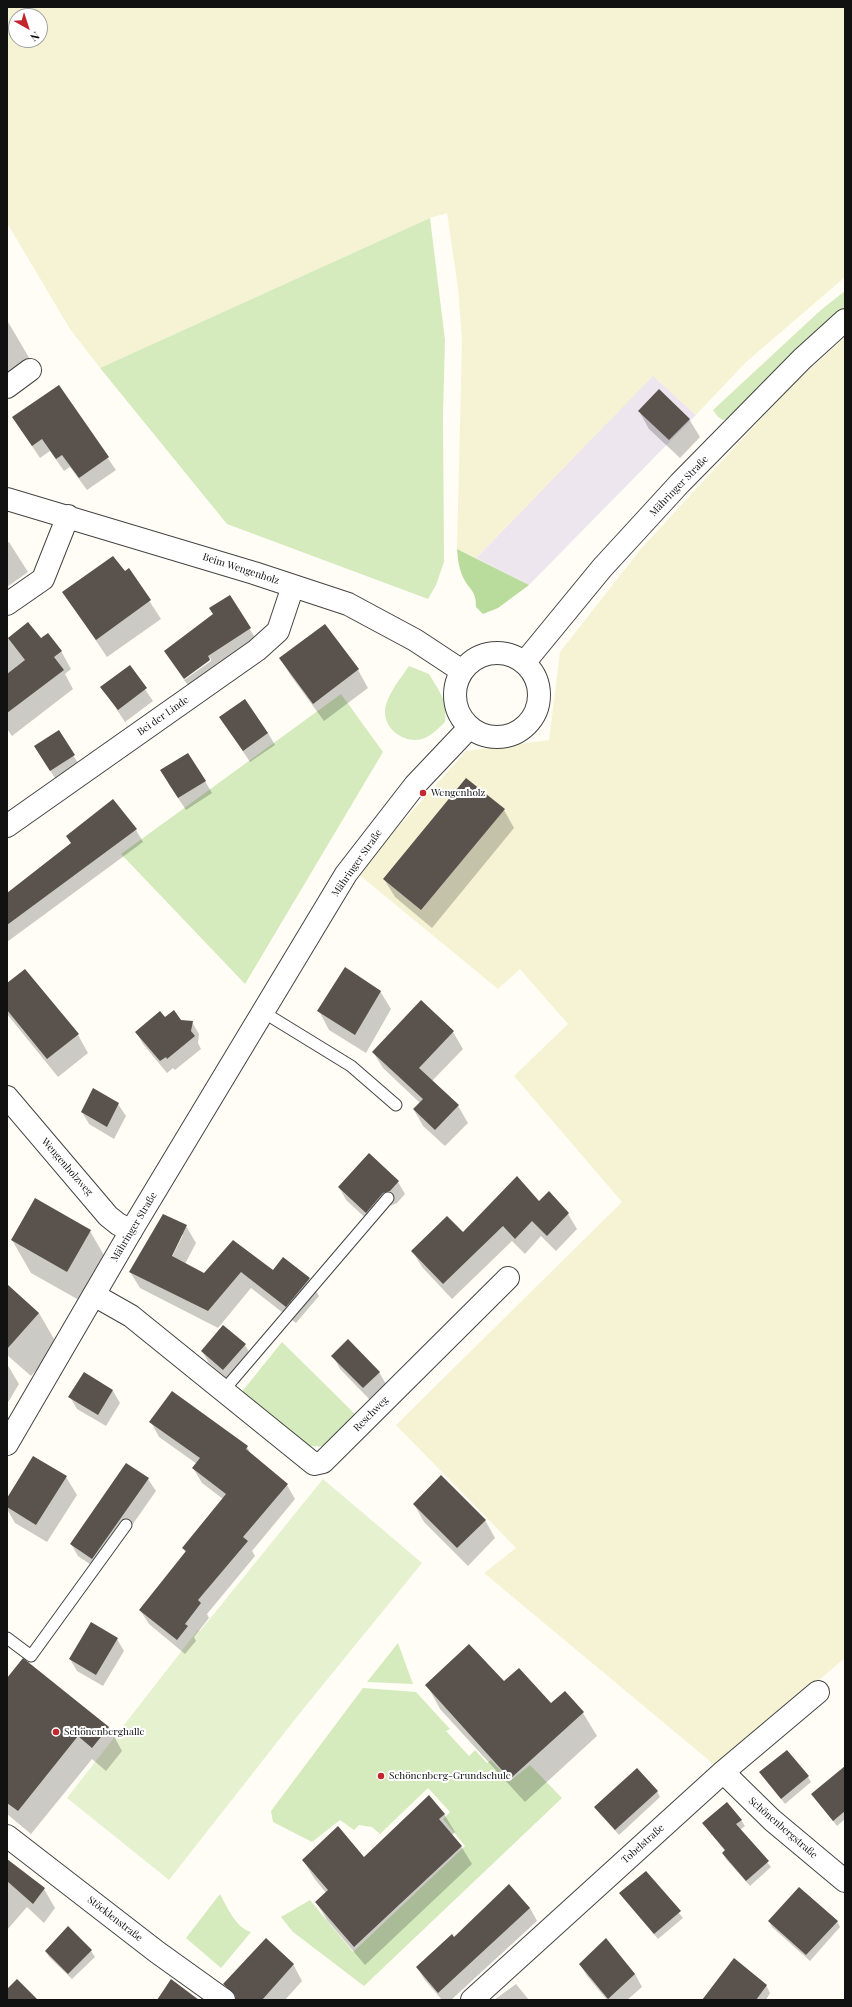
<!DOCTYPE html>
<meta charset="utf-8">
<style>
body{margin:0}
#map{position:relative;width:852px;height:2007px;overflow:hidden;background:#fffdf5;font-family:"Playfair Display",serif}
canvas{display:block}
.frame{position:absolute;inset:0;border:8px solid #111;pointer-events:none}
.north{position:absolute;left:8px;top:8px;width:40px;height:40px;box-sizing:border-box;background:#fff;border:1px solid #a0a0a0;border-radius:50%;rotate:141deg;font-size:11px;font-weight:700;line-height:16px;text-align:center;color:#111}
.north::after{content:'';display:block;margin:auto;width:14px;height:18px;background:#c4262e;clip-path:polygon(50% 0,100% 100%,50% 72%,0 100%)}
</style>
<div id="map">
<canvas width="852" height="2007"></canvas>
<div class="frame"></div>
<div class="north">N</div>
</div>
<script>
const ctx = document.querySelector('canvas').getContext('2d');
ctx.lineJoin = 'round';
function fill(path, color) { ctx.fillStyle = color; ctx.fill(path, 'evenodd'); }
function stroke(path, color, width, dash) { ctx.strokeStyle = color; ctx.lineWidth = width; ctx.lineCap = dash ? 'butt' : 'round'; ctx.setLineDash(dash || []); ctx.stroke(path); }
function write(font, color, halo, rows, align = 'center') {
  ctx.font = font + ' "Playfair Display",serif'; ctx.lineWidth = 4; ctx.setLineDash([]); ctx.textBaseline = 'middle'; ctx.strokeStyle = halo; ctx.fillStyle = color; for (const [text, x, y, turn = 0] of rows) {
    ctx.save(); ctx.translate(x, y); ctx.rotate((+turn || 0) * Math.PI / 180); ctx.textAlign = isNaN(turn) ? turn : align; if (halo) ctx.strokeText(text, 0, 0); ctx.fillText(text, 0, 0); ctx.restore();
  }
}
fill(new Path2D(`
 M 653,375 L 696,415 L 529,585 L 476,558 Z`), '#eee6ef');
fill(new Path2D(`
 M 7,7 L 845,7 L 845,277 L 745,363 L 696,415 L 653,376 L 476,558 L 457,549 L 462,340 L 458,288 L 447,213 L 430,218 L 100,368 L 70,329 L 7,223 ZM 16,16 L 40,16 L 40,40 L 16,40 Z
 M 845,337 L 845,1658 L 717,1767 L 484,1573 L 516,1548 L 396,1425 L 622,1202 L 514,1076 L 568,1024 L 520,969 L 498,989 L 357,873 L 466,751 L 549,740 L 560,652 L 640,550 L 787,390 Z`), '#f6f3d4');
fill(new Path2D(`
 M 430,218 L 445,340 L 443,414 L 444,562 L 436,585 L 428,599 L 227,524 L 100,368 Z
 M 845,291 L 845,308 L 795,353 L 730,419 L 723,420 L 718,417 L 713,410 L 822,309 Z
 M 409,666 L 429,674 L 438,689 L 446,704 L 445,722 C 439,728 433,734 425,738 C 408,745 385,732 385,712 C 385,697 401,678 409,666 Z
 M 341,694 L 383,752 L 245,984 L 121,854 Z
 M 282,1342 L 359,1418 L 330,1447 L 309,1446 L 240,1394 Z
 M 398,1643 L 413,1684 L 367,1682 Z
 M 363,1688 L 416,1692 L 450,1729 L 446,1731 L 469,1756 L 475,1750 L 487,1763 L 491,1760 L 510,1781 L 530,1765 L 562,1798 L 364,1986 L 293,1932 L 281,1917 L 310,1900 L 353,1952 L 465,1846 L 443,1819 L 450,1812 L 428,1788 L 380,1834 L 372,1827 L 359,1825 L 354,1830 L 340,1820 L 312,1842 L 273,1822 L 271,1811 Z
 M 220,1894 C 227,1907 236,1928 251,1932 L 221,1968 L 186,1938 Z`), '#d5ebbd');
fill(new Path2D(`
 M 457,549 L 529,585 L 498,608 L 483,614 L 476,607 C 476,592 472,592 465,581 C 459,570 458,561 457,549 Z`), '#b9dc9c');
fill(new Path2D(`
 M 323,1479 L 422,1563 L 300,1713 L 169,1880 L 67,1798 L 198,1630 L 200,1631 Z`), '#e6f2cf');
fill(new Path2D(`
 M 8,322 L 31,361 L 7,375 L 7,323 Z
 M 58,386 L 116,470 L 87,490 L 70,467 L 64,471 L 50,451 L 40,458 L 13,418 Z
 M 639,411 L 689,419 L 700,437 L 680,458 L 649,429 Z
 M 9,542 L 28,572 L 7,587 L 7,543 Z
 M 129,570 L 161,619 L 107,657 L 63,592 L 124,573 Z
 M 230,596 L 257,641 L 192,690 L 184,680 L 211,661 L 211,658 L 183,678 L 165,651 L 214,615 Z
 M 28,624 L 41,640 L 61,651 L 71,669 L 65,674 L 73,689 L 12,736 L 7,729 L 7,639 Z
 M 280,658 L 358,670 L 368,688 L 324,721 L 291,676 Z
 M 129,666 L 153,701 L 125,722 L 102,687 Z
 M 228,729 L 268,733 L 275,745 L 250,762 Z
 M 59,732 L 81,768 L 58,783 L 43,759 Z
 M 205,781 L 212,793 L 186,810 L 168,783 Z
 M 504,810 L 514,828 L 432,928 L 395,897 L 384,879 Z
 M 136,830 L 143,842 L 7,942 L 7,894 Z
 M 7,985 L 78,1035 L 88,1053 L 58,1077 L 7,1014 Z
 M 380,991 L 391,1009 L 366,1053 L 329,1030 L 319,1011 Z
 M 421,1002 L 453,1032 L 463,1049 L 432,1081 L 458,1106 L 468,1123 L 445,1146 L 423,1126 L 414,1110 L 420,1103 L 383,1068 L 373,1052 Z
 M 165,1019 L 192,1022 L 199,1034 L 198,1043 L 201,1049 L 175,1070 L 173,1068 L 167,1073 L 143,1044 L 136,1032 Z
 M 118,1104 L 126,1116 L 114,1139 L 89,1124 L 82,1112 Z
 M 398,1182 L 405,1194 L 397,1203 L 390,1206 L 373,1225 L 346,1200 L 339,1187 Z
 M 539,1202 L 568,1214 L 577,1229 L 556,1251 L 541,1236 L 525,1254 L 512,1241 L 452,1299 L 422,1267 L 413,1252 Z
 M 164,1215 L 186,1226 L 196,1243 L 185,1264 L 204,1274 L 233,1241 L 273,1272 L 309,1279 L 319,1296 L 296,1323 L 251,1288 L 218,1328 L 140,1288 L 130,1272 ZM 181,1235 L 183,1235 L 170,1261 L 168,1260 Z
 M 90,1231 L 109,1264 L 86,1304 L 31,1273 L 12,1240 Z
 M 7,1285 L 39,1313 L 58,1346 L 31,1376 L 7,1355 Z
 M 245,1345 L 252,1357 L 231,1382 L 209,1363 L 202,1351 Z
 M 333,1356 L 379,1372 L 386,1384 L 370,1400 L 340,1369 Z
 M 7,1364 L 19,1384 L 7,1404 Z
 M 84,1374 L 113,1391 L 120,1403 L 106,1426 L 77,1409 L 70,1397 Z
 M 151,1422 L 247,1447 L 252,1456 L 287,1485 L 295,1499 L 252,1551 L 255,1556 L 207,1614 L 209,1618 L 194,1637 L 196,1641 L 185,1654 L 149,1624 L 140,1610 L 186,1553 L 183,1548 L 223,1499 L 202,1483 L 193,1468 L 197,1464 L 159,1437 Z
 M 126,1465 L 148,1479 L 156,1491 L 100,1571 L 78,1556 L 71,1544 Z
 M 66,1477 L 77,1495 L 47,1542 L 15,1523 L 7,1509 L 7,1500 Z
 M 414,1504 L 485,1520 L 495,1538 L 468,1566 L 424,1522 Z
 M 117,1639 L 124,1651 L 103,1686 L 77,1671 L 70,1659 Z
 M 23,1660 L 109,1727 L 122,1751 L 106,1771 L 92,1759 L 31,1834 L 7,1814 L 7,1679 Z
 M 504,1682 L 551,1705 L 583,1713 L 597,1736 L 525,1802 L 440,1709 L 427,1685 Z
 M 761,1772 L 808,1777 L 811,1782 L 785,1804 Z
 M 845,1772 L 845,1819 L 837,1826 L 812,1794 Z
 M 657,1791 L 660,1797 L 619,1835 L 595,1808 Z
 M 444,1814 L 455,1832 L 452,1835 L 461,1846 L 472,1864 L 365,1965 L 327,1920 L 316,1902 L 326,1893 L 314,1878 L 303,1860 L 364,1858 Z
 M 741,1820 L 745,1826 L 740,1830 L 771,1867 L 750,1886 L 726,1859 L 723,1853 L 725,1851 L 703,1823 Z
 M 7,1860 L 44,1889 L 55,1908 L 44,1923 L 27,1907 L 7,1930 Z
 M 646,1873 L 683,1918 L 658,1939 L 620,1894 Z
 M 509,1886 L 530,1908 L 537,1921 L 451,2000 L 442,2000 L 424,1979 L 417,1967 L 454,1938 Z
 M 769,1921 L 837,1921 L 840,1927 L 810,1961 L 772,1927 Z
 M 68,1928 L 91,1951 L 95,1957 L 72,1979 L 49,1957 L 46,1951 Z
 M 606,1940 L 635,1974 L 642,1987 L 627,2000 L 607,2000 L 587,1976 L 580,1964 Z
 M 293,1964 L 302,1981 L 285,2000 L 234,2000 L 225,1984 Z
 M 516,1984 L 529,2000 L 494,2000 Z
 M 766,1985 L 770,1993 L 766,2000 L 703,2000 Z`), '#0003');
fill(new Path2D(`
 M 59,385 L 109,457 L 79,478 L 62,455 L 56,459 L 42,439 L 32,446 L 12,417 Z
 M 659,389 L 690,419 L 669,440 L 638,411 Z
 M 113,556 L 125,571 L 129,568 L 151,600 L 96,640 L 62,592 Z
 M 230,595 L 251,628 L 208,656 L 210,660 L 184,679 L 164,651 L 213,614 L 209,608 Z
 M 28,622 L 41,638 L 48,633 L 62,651 L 54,657 L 64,670 L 7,713 L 7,674 L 25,660 L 8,638 Z
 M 325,624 L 359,669 L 313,704 L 279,658 Z
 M 130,665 L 147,688 L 118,710 L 100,687 Z
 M 245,699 L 268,733 L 243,751 L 219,717 Z
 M 59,730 L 75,755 L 50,771 L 34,746 Z
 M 188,753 L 206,781 L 178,798 L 160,770 Z
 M 466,778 L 505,809 L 421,910 L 383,879 Z
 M 113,799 L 137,829 L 7,925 L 7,893 L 71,843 L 66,836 Z
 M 345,967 L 381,991 L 355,1035 L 317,1011 Z
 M 25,969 L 79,1034 L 47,1059 L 7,1010 L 7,983 Z
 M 421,1000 L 454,1031 L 419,1068 L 459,1105 L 435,1130 L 413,1109 L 423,1099 L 372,1052 Z
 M 174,1010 L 181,1020 L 193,1021 L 191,1031 L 195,1036 L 167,1059 L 166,1057 L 160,1061 L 135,1032 L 160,1011 L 165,1017 Z
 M 93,1088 L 119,1103 L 107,1127 L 81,1112 Z
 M 369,1153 L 399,1181 L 390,1191 L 383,1193 L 366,1213 L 338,1187 Z
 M 517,1176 L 539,1201 L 549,1191 L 569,1213 L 547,1236 L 532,1221 L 515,1239 L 503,1226 L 443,1284 L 411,1251 L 447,1216 L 463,1232 Z
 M 35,1198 L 91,1230 L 67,1272 L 11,1240 Z
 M 163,1214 L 187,1225 L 172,1256 L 204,1273 L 233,1240 L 273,1270 L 283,1257 L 310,1278 L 286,1307 L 241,1272 L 208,1311 L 129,1272 Z
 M 7,1284 L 39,1313 L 7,1349 Z
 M 223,1325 L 246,1344 L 223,1370 L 201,1351 Z
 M 348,1339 L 380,1372 L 363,1388 L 331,1356 Z
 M 84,1372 L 113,1390 L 98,1415 L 68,1397 Z
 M 172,1391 L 248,1446 L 246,1449 L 288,1484 L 243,1537 L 248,1541 L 198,1600 L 201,1603 L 185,1624 L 188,1626 L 177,1640 L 139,1610 L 186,1551 L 182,1548 L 226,1494 L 192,1468 L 200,1458 L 149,1422 Z
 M 33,1456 L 67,1476 L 36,1525 L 7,1507 L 7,1498 Z
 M 126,1463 L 149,1478 L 92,1559 L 70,1544 Z
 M 441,1475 L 486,1520 L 457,1548 L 413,1504 Z
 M 91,1622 L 118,1638 L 96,1675 L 69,1659 Z
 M 469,1644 L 504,1681 L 519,1668 L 551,1703 L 565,1691 L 584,1712 L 510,1779 L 425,1685 Z
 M 23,1658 L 109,1727 L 92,1748 L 78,1736 L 18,1811 L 7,1803 L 7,1678 Z
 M 787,1750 L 809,1776 L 781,1799 L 759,1772 Z
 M 845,1766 L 845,1811 L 833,1821 L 811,1794 Z
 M 637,1768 L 658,1791 L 615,1830 L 594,1807 Z
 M 429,1795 L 445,1814 L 439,1819 L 462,1846 L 354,1947 L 315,1902 L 328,1890 L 302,1860 L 338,1826 L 364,1857 Z
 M 727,1802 L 742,1820 L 736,1824 L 769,1861 L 746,1881 L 722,1853 L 725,1850 L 702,1823 Z
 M 7,1859 L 45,1888 L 33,1904 L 7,1881 Z
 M 646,1871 L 681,1911 L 654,1934 L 619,1893 Z
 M 509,1884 L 530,1908 L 438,1993 L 416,1967 L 452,1934 L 454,1937 Z
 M 799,1887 L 838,1921 L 806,1955 L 768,1921 Z
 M 68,1926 L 92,1950 L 68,1974 L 45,1951 Z
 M 266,1938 L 294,1964 L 262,2000 L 236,2000 L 235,1995 L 223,1984 Z
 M 606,1938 L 635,1974 L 608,1999 L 579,1964 Z
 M 734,1958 L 767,1985 L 756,2000 L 702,2000 Z
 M 17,1979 L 38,2000 L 7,2000 L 7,1989 Z
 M 171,1979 L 199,2000 L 157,2000 Z`), '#5a524d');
const service = new Path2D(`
 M 263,1012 L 351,1066 L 396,1105
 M 224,1390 L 388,1198
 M 7,1638 L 31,1656 L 126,1525`);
const minor = new Path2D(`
 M 7,387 L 30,370
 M 7,499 L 254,573 L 348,604 L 415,640 L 462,671
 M 7,604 L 43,579 L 68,516
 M 7,826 L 257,650 L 278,631 L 293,586
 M 7,1097 L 108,1216 L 118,1224 L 131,1231
 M 94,1295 L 131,1316 L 314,1464 L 323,1462 L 508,1278
 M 723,1772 L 772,1820 L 845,1881
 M 7,1836 L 157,1952 L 224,2000
 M 472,2000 L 723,1772 L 818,1692`);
const tertiary = new Path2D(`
 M455 695a42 42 0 1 1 84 0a42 42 0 1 1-84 0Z
 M 524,663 L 602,568 L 680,483 L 802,359 L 845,320
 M 7,1444 L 131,1231 L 346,874 L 415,785 L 469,728`);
stroke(service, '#444', 13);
stroke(minor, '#444', 24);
stroke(tertiary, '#444', 24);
stroke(service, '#fff', 11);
stroke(minor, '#fff', 22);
stroke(tertiary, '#fff', 22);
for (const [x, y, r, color] of [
 [423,793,4,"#c4262e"],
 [56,1732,4,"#c4262e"],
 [381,1776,4,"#c4262e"]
]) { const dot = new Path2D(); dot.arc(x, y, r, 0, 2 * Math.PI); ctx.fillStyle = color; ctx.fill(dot); stroke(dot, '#fff', 1.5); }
write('10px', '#111', '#fff', [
 ["Mähringer Straße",679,486,-46],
 ["Beim Wengenholz",241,569,18],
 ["Bei der Linde",163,716,-35],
 ["Mähringer Straße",357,863,-55],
 ["Wengenholzweg",67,1167,49],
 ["Mähringer Straße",134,1227,-59],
 ["Reschweg",371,1414,-45],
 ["Schönenbergstraße",783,1828,41],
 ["Tobelstraße",643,1844,-42],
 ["Stöcklenstraße",115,1919,38]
]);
write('10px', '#111', '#fff', [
 ["Wengenholz",431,793],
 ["Schönenberghalle",64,1732],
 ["Schönenberg-Grundschule",389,1776]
], 'left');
</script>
